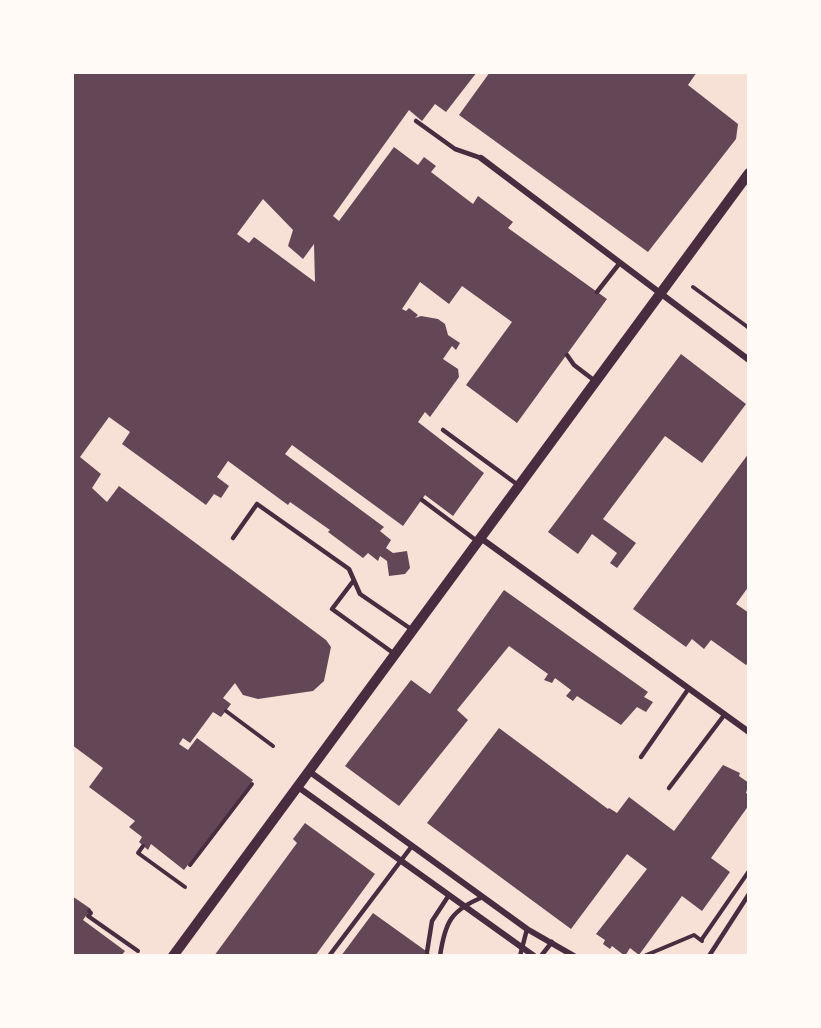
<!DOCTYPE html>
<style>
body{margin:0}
#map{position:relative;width:821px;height:1028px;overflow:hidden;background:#f7e1d7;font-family:"Work Sans",sans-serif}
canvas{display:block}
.frame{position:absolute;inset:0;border:74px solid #fffaf5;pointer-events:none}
</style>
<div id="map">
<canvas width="821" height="1028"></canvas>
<div class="frame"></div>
</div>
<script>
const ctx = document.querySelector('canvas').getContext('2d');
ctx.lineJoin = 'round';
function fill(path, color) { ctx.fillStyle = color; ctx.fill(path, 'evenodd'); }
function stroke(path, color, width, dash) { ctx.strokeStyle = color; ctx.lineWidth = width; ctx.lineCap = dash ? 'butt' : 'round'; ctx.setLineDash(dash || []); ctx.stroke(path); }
fill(new Path2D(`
 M 72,72 L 477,72 L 446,112 L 435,104 L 422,121 L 409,110 L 333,216 L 339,221 L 394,147 L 418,165 L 424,157 L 436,166 L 431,172 L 473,204 L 478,196 L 513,222 L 508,228 L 607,299 L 517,423 L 466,385 L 512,322 L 462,286 L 449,304 L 420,282 L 402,309 L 406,311 L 409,308 L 418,315 L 415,318 L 421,316 L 438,319 L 445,324 L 448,335 L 460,343 L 456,350 L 452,346 L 443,359 L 458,369 L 459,377 L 430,417 L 425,412 L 418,422 L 484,473 L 453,516 L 425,495 L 403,526 L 292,445 L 285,454 L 384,527 L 380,531 L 391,540 L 386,548 L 393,553 L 407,551 L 410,568 L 405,574 L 389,576 L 387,561 L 380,556 L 378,561 L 368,553 L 363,558 L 328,532 L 330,530 L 290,502 L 288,505 L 228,461 L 217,477 L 229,486 L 221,498 L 214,494 L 206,505 L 122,444 L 130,432 L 109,417 L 80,457 L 101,474 L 92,488 L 107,502 L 119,486 L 326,640 L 331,647 L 324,681 L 313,691 L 258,699 L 243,695 L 235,683 L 223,698 L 231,704 L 221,717 L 213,712 L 190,743 L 183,738 L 179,744 L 188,750 L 197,738 L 253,780 L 184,870 L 151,844 L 148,850 L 139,842 L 142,837 L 129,827 L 135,821 L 89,787 L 103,768 L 72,745 ZM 263,199 L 293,230 L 288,246 L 303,259 L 314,244 L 315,282 L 254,237 L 249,243 L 237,234 Z
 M 490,72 L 697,72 L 688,85 L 738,124 L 736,139 L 648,252 L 459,115 Z
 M 681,354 L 746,404 L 702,463 L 665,436 L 603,519 L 636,543 L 617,568 L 610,563 L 617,553 L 592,534 L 578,554 L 548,532 Z
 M 749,453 L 749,586 L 736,604 L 749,613 L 749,662 L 746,665 L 711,640 L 704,649 L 692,639 L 686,647 L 633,609 Z
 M 504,590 L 648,692 L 644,697 L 653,702 L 646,712 L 637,707 L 621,725 L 577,696 L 573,701 L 566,696 L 571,690 L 555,678 L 552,683 L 544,680 L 548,674 L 509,646 L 457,710 L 468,720 L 399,806 L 345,766 L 411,680 L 430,694 Z
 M 499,728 L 608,809 L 609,808 L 617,813 L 629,797 L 674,831 L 723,765 L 740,773 L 739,776 L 749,783 L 746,793 L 749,795 L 749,805 L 711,858 L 730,872 L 702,911 L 682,896 L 639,955 L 630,948 L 625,956 L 612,946 L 610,949 L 603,944 L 605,940 L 596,934 L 647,869 L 627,854 L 571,929 L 427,823 Z
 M 305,823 L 375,874 L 315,956 L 214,956 L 297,843 L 293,839 Z
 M 72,896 L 91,909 L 83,920 L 125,951 L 121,956 L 72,956 Z
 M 373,913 L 433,956 L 341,956 Z`), '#644757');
stroke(new Path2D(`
 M 693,287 L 749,328
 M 226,711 L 273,746
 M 143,846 L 138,853 L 185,887
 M 190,865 L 252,784
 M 89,911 L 91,913 L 88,916 L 138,951
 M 702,939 L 749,871
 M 644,956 L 694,935 L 702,941`), '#4a2c40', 4);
stroke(new Path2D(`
 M 416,121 L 455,149 L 481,158
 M 597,292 L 619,264
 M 567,355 L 574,365 L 595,381
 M 443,430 L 518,485
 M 422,500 L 477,541
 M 233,538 L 257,504 L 349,569 L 360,594 L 411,629
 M 354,580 L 332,609 L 396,655
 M 641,757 L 689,688
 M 669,788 L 725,714
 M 427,952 L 432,921 L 449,895
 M 329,956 L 412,846
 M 440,956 C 445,922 451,910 483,897
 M 520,956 L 527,929
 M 541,956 L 552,942
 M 709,956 L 749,894`), '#4a2c40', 4.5);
stroke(new Path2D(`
 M 481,158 L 749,360
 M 482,539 L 749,732
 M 310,772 L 527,929 L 574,956
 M 298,787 L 534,956`), '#4a2c40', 6);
stroke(new Path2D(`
 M 173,956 L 749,173`), '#4a2c40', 10);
</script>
